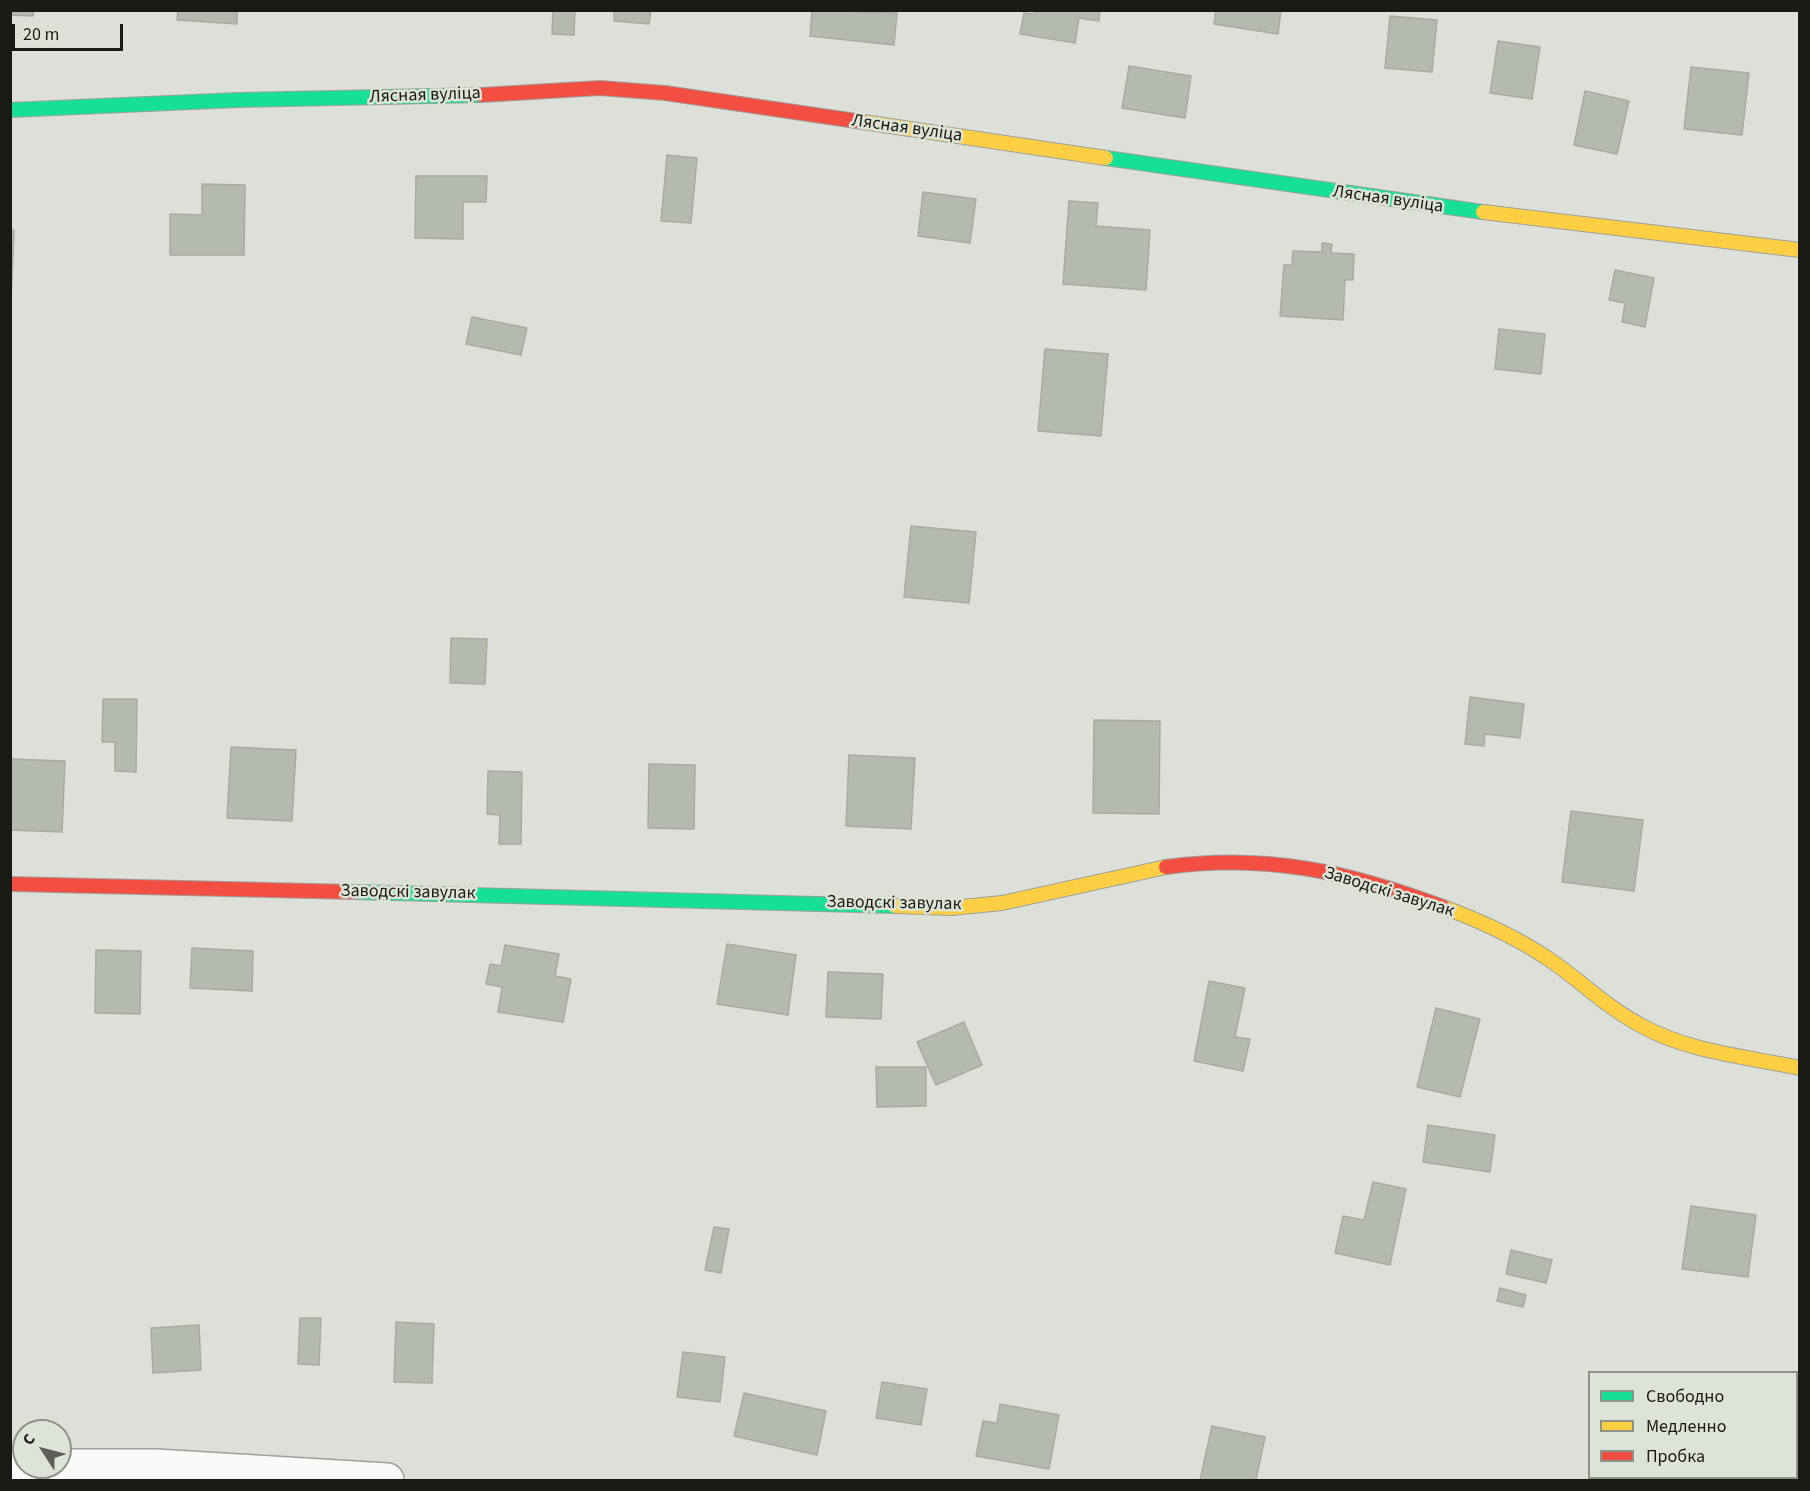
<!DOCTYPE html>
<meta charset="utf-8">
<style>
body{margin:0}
#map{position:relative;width:1810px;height:1491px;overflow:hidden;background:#dde0d9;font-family:"Source Sans 3",sans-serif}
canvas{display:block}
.frame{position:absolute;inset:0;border:12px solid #181a16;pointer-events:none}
.legend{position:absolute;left:1588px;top:1371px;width:210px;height:108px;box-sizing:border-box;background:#dde3d6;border:2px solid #8e9389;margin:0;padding:8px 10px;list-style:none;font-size:18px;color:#181a16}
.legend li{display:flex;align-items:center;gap:12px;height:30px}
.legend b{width:30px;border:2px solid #8e9389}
.north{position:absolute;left:12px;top:1419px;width:60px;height:60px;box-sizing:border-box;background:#dde3d6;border:2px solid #8e9389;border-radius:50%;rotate:306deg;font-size:16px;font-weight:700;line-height:24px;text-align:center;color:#181a16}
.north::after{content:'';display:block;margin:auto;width:21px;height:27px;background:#5d5f5a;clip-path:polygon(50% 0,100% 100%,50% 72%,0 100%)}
.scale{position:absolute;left:12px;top:24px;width:111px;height:27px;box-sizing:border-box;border:3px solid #181a16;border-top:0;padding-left:8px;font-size:18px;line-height:21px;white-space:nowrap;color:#181a16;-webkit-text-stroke:4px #dde3d6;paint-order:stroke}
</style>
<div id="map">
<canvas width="1810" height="1491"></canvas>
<div class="frame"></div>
<ul class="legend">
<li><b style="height:8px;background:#16e098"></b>Свободно</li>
<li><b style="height:8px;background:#ffcf43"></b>Медленно</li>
<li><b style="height:8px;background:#f24e42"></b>Пробка</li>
</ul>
<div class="north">С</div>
<div class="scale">20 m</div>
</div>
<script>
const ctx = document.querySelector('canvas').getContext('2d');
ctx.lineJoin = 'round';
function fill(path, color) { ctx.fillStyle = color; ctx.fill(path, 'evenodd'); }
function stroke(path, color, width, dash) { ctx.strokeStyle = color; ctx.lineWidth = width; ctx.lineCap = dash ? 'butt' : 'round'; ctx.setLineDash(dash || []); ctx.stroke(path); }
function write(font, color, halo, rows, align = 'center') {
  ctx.font = font + ' "Source Sans 3",sans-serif'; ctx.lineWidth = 5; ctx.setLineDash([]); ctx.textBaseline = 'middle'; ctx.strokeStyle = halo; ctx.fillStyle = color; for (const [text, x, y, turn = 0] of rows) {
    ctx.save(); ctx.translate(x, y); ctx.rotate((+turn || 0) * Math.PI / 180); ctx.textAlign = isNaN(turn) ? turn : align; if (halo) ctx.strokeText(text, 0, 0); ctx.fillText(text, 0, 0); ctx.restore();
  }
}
const building = new Path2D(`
 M 10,10 L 34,10 L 33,16 L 10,15 Z
 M 178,10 L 237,10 L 237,24 L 177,20 Z
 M 553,10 L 575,10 L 574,35 L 552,34 Z
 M 614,10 L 651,10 L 649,24 L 614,21 Z
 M 812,10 L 897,13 L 894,45 L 810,36 Z
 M 1034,10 L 1100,10 L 1099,21 L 1079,18 L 1075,43 L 1020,34 L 1024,13 L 1034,14 Z
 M 1216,10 L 1281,10 L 1278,34 L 1214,24 Z
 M 1390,16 L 1437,20 L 1432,72 L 1385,68 Z
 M 1498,41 L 1540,47 L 1532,99 L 1490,93 Z
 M 1129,66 L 1191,76 L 1185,118 L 1122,108 Z
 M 1691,67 L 1749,73 L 1742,135 L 1684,129 Z
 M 1585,91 L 1629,101 L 1617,154 L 1574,145 Z
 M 667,155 L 697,158 L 691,223 L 661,221 Z
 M 416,176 L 487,176 L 486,202 L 463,202 L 463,239 L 415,238 Z
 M 202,184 L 245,185 L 244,255 L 170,255 L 170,214 L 202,215 Z
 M 923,192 L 976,199 L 970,243 L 918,236 Z
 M 1069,201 L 1098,203 L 1096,226 L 1150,230 L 1146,290 L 1063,284 Z
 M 10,230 L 14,230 L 11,302 L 10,302 Z
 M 1322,243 L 1332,244 L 1331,253 L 1354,254 L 1353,280 L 1345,280 L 1343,320 L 1280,316 L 1284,265 L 1292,265 L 1293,251 L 1322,252 Z
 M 1615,270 L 1654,278 L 1645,327 L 1622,322 L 1625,303 L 1609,300 Z
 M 472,317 L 527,328 L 521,355 L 466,344 Z
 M 1499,329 L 1545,334 L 1541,374 L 1495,369 Z
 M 1045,349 L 1108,354 L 1101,436 L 1038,431 Z
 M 911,526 L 976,532 L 969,603 L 904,597 Z
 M 451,638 L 487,639 L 485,684 L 450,683 Z
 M 1470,697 L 1524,704 L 1520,738 L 1485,734 L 1484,746 L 1465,744 Z
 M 103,699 L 137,699 L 136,772 L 115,771 L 115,742 L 102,742 Z
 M 1094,720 L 1160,721 L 1159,814 L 1093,813 Z
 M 231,747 L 296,750 L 292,821 L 227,818 Z
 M 849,755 L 915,758 L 911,829 L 846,826 Z
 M 10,759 L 65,761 L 62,832 L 10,830 Z
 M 649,764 L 695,765 L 694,829 L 648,828 Z
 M 488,771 L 522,772 L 521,844 L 499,844 L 500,815 L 487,814 Z
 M 1571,811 L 1643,820 L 1634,891 L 1562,882 Z
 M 727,944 L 796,955 L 788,1015 L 717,1004 Z
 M 505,945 L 559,954 L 555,976 L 571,979 L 563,1022 L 498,1012 L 502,987 L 486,984 L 490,964 L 501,966 Z
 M 192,948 L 253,951 L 252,991 L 190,988 Z
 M 96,950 L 141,951 L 140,1014 L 95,1013 Z
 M 828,972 L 883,974 L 881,1019 L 826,1017 Z
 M 1209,981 L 1245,988 L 1235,1037 L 1250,1039 L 1243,1071 L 1194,1061 Z
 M 1436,1008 L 1480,1019 L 1460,1097 L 1417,1087 Z
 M 964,1022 L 982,1065 L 936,1085 L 917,1042 Z
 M 876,1067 L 926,1067 L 926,1106 L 877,1107 Z
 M 1428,1125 L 1495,1135 L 1490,1172 L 1423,1162 Z
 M 1373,1182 L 1406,1189 L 1390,1265 L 1335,1253 L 1343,1216 L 1364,1220 Z
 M 1691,1206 L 1756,1215 L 1748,1277 L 1682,1269 Z
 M 714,1227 L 729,1229 L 721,1273 L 705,1270 Z
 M 1511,1250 L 1552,1260 L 1546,1283 L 1506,1274 Z
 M 1500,1288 L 1526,1295 L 1523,1307 L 1497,1301 Z
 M 300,1318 L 321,1318 L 319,1365 L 298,1364 Z
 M 396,1322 L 434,1324 L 432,1383 L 394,1382 Z
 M 199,1325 L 201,1370 L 153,1373 L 151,1328 Z
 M 683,1352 L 725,1357 L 720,1402 L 677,1397 Z
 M 882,1382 L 927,1389 L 921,1425 L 876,1418 Z
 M 744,1393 L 826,1411 L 817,1455 L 734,1436 Z
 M 1000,1404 L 1059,1415 L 1049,1469 L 976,1456 L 983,1421 L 997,1423 Z
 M 1212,1426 L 1265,1437 L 1256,1480 L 1200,1480 Z`);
fill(building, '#b4baac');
stroke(building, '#a8aaa5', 1.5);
const street = new Path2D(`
 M 60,1466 L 156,1466 L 387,1480
 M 10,1467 L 24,1467`);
const fast = new Path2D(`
 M 10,110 L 238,100 L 481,95
 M 1106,158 L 1483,212
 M 355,892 L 895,906`);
const slow = new Path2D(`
 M 863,122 L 1106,158
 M 1483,212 L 1800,250
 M 895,906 L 952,908 L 1002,903 L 1166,867
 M 1443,907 C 1481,921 1520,939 1553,962 C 1583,983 1609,1009 1642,1026 C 1689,1052 1748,1057 1800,1068`);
const jam = new Path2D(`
 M 481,95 L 600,88 L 665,93 L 863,122
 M 1166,867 C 1265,853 1350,872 1443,907
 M 10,884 L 355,892`);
stroke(street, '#9ea09b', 36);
stroke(fast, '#9ea09b', 16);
stroke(slow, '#9ea09b', 16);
stroke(jam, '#9ea09b', 16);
stroke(street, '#fafaf9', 33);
stroke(fast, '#16e098', 14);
stroke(slow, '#ffcf43', 14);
stroke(jam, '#f24e42', 14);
write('18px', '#181a16', '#dde3d6', [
 ["Лясная вуліца",425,96,-2],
 ["Лясная вуліца",907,129,8],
 ["Лясная вуліца",1388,200,8],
 ["Заводскі завулак",408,893,1],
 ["Заводскі завулак",1389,893,17],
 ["Заводскі завулак",894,904,1]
]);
</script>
